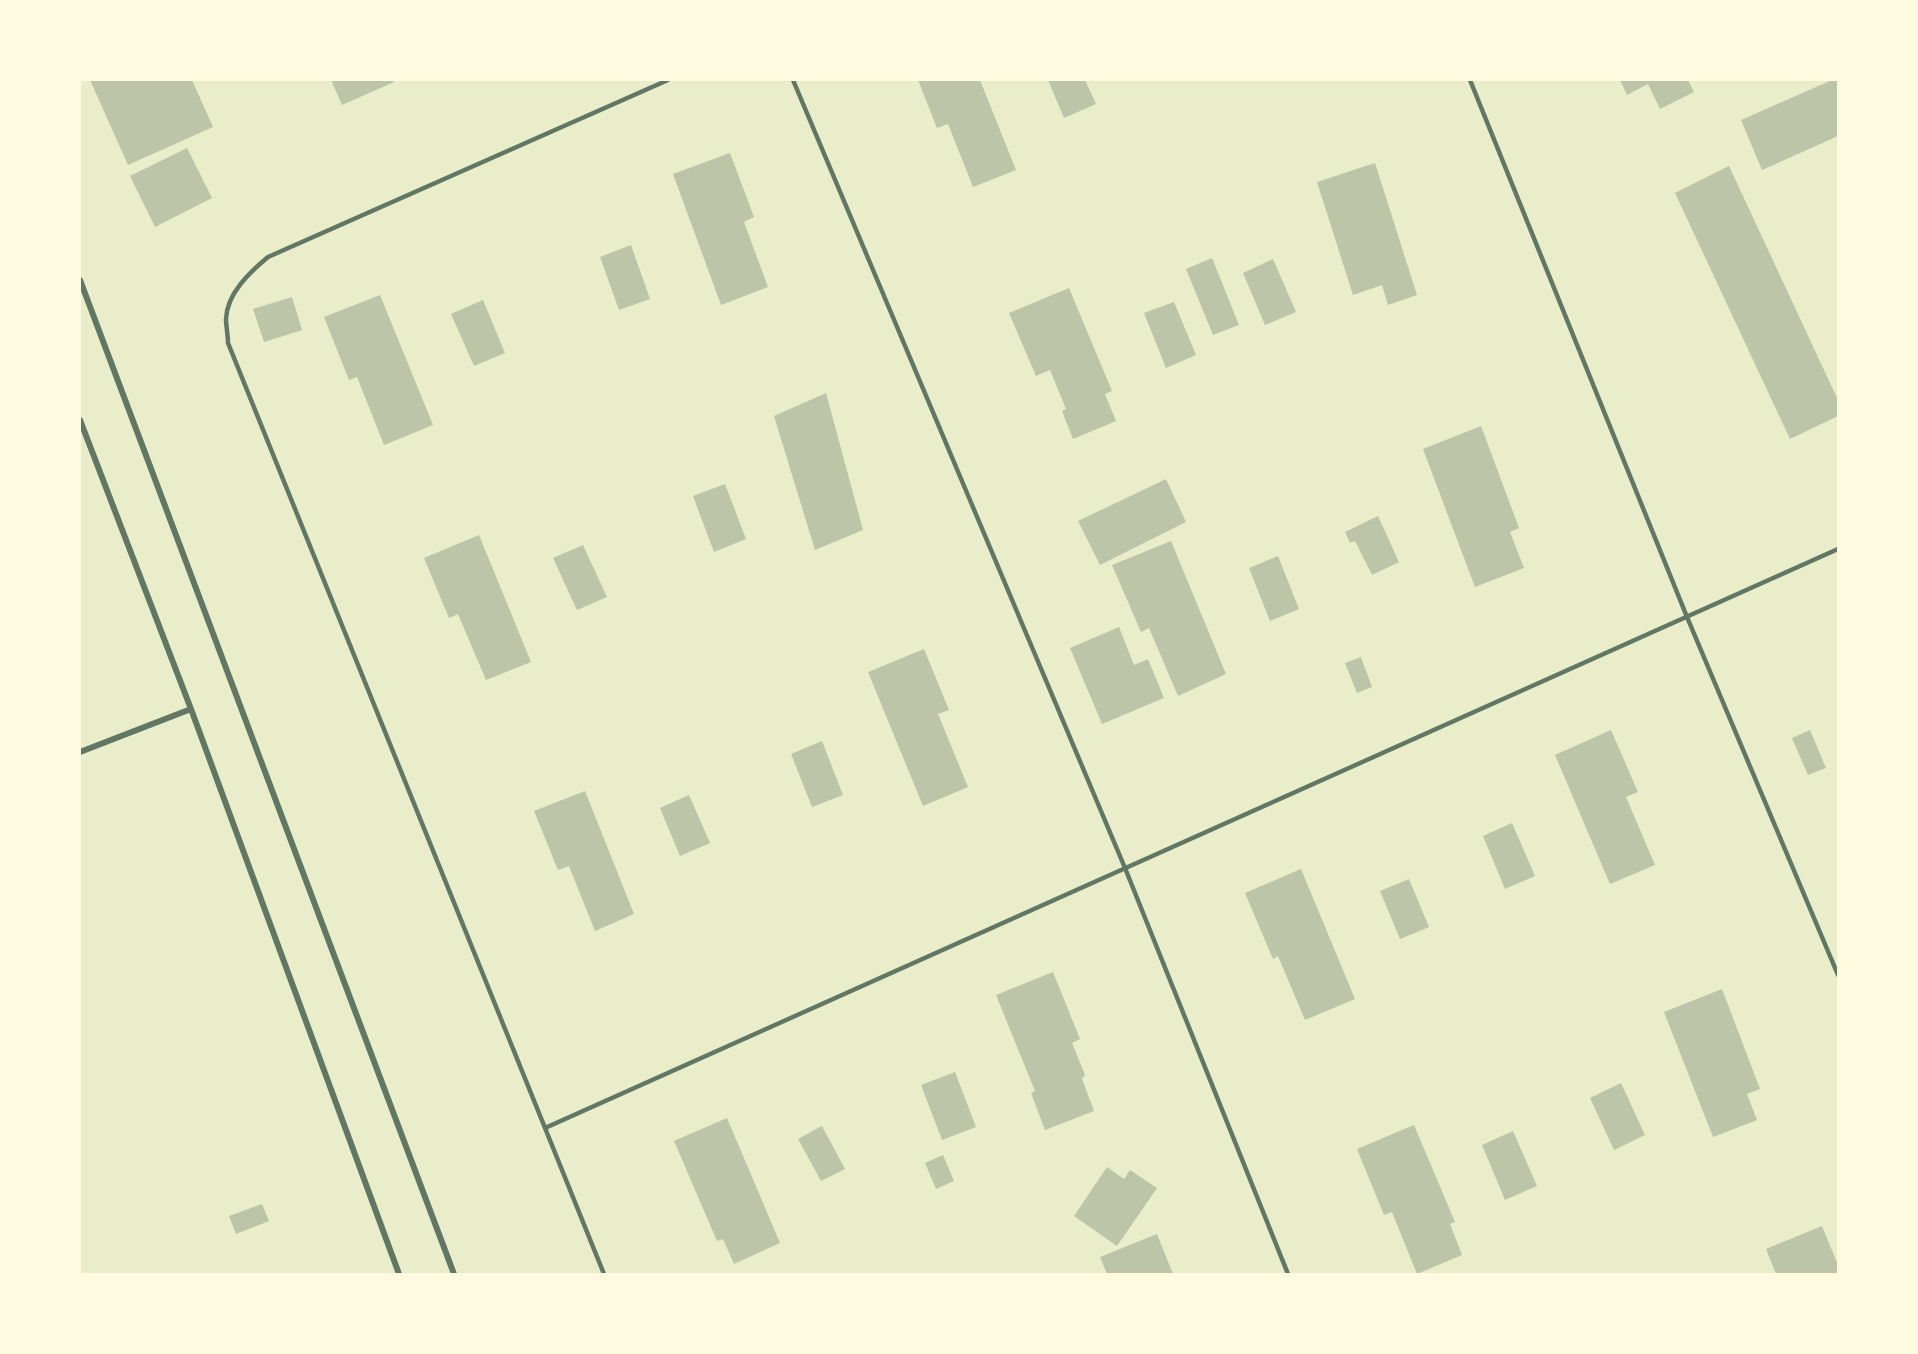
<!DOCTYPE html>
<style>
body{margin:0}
#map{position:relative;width:1918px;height:1354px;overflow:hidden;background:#e9edc9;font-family:"Roboto Serif",serif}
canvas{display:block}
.frame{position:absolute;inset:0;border:81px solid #fefae0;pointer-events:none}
</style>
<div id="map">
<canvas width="1918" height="1354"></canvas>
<div class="frame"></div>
</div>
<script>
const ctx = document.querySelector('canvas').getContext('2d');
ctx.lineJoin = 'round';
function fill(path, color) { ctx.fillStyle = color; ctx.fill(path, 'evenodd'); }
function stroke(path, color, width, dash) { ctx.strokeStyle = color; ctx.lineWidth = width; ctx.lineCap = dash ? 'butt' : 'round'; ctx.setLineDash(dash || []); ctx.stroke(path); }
fill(new Path2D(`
 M 90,80 L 192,80 L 213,127 L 128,165 Z
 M 331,80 L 393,80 L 394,82 L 342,105 Z
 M 918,80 L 980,80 L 1016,170 L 973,187 L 948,124 L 937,128 Z
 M 1048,80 L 1085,80 L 1096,104 L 1064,118 Z
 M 1620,80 L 1688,80 L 1694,92 L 1660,109 L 1648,84 L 1627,95 Z
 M 1832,80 L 1838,80 L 1838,136 L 1762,170 L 1741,120 Z
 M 187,148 L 212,198 L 155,227 L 130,176 Z
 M 730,153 L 754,217 L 744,222 L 768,287 L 721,305 L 673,174 Z
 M 1375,163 L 1417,295 L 1388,305 L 1382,285 L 1353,295 L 1317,182 Z
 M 1729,166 L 1838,400 L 1838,416 L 1790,439 L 1675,193 Z
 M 631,245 L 650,299 L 619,310 L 600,257 Z
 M 1212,258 L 1239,325 L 1213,335 L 1186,269 Z
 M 1273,259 L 1296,312 L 1265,325 L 1243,273 Z
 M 1069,288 L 1112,391 L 1105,394 L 1116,421 L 1073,439 L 1062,411 L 1066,409 L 1050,370 L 1036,376 L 1009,313 Z
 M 380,295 L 433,425 L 384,445 L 357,377 L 349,380 L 324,317 Z
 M 292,297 L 302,330 L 264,342 L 253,309 Z
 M 483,300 L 505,353 L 474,366 L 451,314 Z
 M 1174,302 L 1196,355 L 1166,368 L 1144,313 Z
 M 826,393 L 863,530 L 815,550 L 774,416 Z
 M 1481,426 L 1519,528 L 1510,532 L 1524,568 L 1475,587 L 1423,449 Z
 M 1166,479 L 1186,522 L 1100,565 L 1078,521 Z
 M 725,484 L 746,539 L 714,552 L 693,496 Z
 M 1378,516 L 1399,562 L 1372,575 L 1355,541 L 1350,543 L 1345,532 Z
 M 479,535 L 531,662 L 486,680 L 458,614 L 449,618 L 424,558 Z
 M 1171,541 L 1226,674 L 1178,696 L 1149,628 L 1141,632 L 1112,565 Z
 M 583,545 L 607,597 L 577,610 L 553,558 Z
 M 1278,556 L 1299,609 L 1270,621 L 1249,568 Z
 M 1119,627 L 1134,665 L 1148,659 L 1164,698 L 1102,724 L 1070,648 Z
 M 924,649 L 949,710 L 938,714 L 968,787 L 923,806 L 868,672 Z
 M 1361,657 L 1372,687 L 1357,693 L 1345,663 Z
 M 1611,730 L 1638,792 L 1626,797 L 1655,865 L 1610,884 L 1555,755 Z
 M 1810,730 L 1826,768 L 1808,775 L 1792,738 Z
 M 822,741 L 843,795 L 812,807 L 791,754 Z
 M 585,791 L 634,914 L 595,931 L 569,866 L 558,870 L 534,811 Z
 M 689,795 L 710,843 L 680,856 L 660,808 Z
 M 1512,823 L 1535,876 L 1505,889 L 1483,836 Z
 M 1301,869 L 1355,999 L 1305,1020 L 1278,956 L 1273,959 L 1245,893 Z
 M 1409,879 L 1429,927 L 1400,939 L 1380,891 Z
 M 1053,972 L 1080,1039 L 1072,1043 L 1085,1075 L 1082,1079 L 1094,1111 L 1045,1130 L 1031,1093 L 1035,1091 L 996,995 Z
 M 1722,989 L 1760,1089 L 1747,1094 L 1757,1120 L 1713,1137 L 1664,1012 Z
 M 955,1072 L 976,1127 L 942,1140 L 921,1085 Z
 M 1621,1083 L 1645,1135 L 1614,1150 L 1590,1098 Z
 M 727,1118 L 780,1243 L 734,1264 L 723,1239 L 717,1241 L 674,1141 Z
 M 1414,1125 L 1455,1222 L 1450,1224 L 1462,1255 L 1417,1274 L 1392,1212 L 1384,1215 L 1357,1149 Z
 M 822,1126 L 845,1169 L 821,1181 L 798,1139 Z
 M 1513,1131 L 1537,1186 L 1505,1200 L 1482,1145 Z
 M 943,1155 L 954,1181 L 936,1189 L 925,1163 Z
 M 1107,1167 L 1124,1179 L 1130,1170 L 1157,1188 L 1117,1246 L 1074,1216 Z
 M 262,1204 L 269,1221 L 236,1234 L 229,1216 Z
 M 1822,1226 L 1838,1265 L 1838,1274 L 1776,1274 L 1766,1249 Z
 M 1157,1234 L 1173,1274 L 1107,1274 L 1100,1257 Z`), '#bcc5a7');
stroke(new Path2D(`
 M 793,80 L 1125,868 L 1288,1274
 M 1470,80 L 1687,617 L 1838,975
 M 545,1128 L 1838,549
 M 604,1274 L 228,343 C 228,335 226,326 226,319 C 227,293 250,272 268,257 L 668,80`), '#617663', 4.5);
stroke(new Path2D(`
 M 80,280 L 454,1274
 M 80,420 L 191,709 L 399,1274
 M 80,752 L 191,709`), '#617663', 6);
</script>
